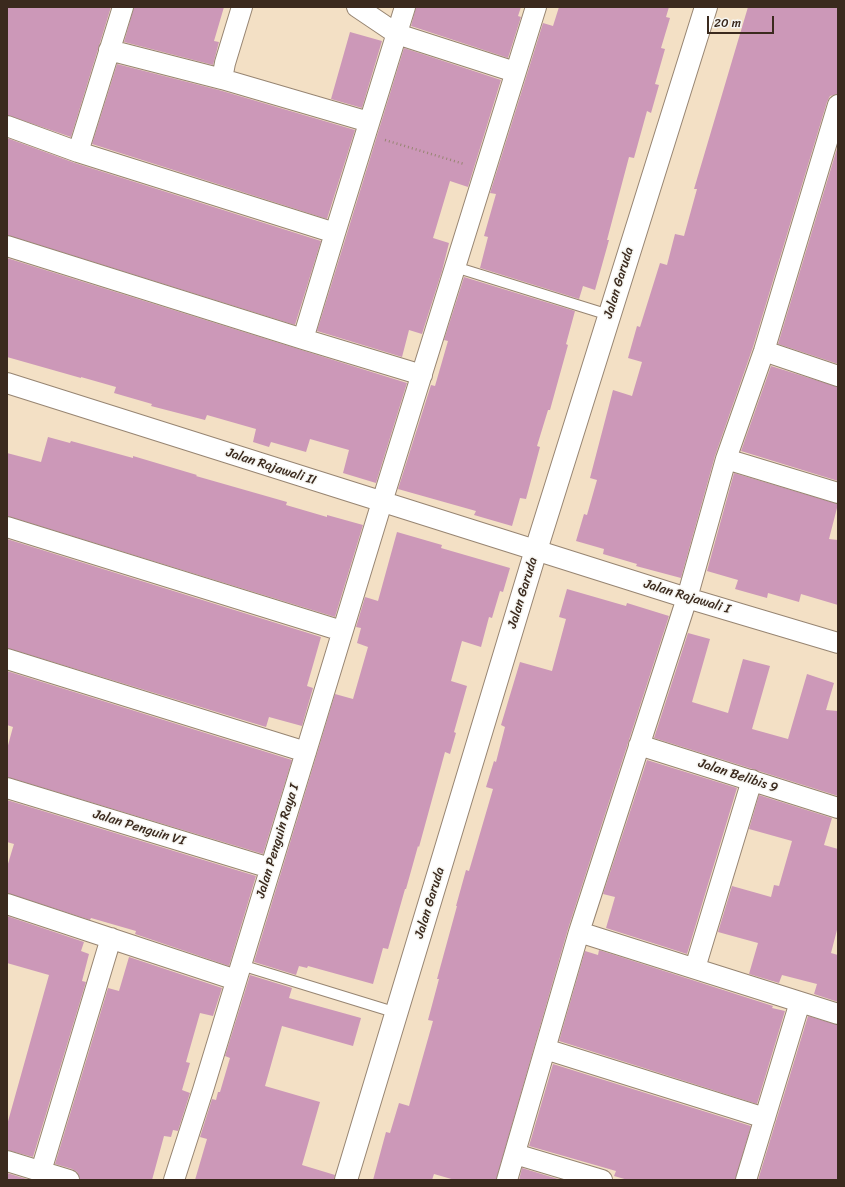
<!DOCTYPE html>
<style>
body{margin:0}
#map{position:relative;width:845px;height:1187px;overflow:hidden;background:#f3e0c5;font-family:Sriracha,sans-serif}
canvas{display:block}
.frame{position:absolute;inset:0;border:8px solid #3b2a1e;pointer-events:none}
.scale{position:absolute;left:707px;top:16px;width:67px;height:18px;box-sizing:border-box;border:2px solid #3b2a1e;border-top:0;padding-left:5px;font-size:12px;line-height:14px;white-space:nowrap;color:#3b2a1e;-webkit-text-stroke:3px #f6f6f2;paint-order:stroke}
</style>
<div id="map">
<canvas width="845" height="1187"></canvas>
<div class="frame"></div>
<div class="scale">20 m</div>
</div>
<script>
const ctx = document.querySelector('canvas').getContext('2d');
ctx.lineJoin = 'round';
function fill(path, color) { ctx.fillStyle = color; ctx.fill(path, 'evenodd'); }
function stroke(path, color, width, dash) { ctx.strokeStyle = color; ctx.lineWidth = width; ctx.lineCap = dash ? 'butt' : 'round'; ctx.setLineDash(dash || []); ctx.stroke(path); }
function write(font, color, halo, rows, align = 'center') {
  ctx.font = font + ' Sriracha,sans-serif'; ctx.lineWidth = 3; ctx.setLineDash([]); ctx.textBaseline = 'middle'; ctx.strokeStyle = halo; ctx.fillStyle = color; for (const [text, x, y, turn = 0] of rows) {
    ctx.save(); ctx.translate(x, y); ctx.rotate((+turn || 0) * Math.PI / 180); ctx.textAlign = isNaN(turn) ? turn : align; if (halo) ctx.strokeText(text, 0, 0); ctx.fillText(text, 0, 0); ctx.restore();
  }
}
fill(new Path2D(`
 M 7,7 L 111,7 L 71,137 L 7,115 Z
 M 134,7 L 224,7 L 214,41 L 219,42 L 213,65 L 124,42 Z
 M 416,7 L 521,7 L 518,16 L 521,17 L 508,58 L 411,26 Z
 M 559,7 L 669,7 L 666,17 L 670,18 L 661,48 L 665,49 L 655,84 L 659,85 L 651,113 L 647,111 L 634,158 L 629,157 L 607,240 L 609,240 L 595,290 L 583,286 L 579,299 L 480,268 L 488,237 L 484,236 L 496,194 L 490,193 L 543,23 L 553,26 Z
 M 748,7 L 838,7 L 838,94 L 830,96 L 827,102 L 753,347 L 715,456 L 681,578 L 636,566 L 637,564 L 603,554 L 604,549 L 576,541 L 584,514 L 587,515 L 597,480 L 590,478 L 613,390 L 632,396 L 642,362 L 628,358 L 637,326 L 640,327 L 660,263 L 667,265 L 675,234 L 684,236 L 697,189 L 694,189 Z
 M 350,32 L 382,41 L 362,108 L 331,99 Z
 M 404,48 L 501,80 L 468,187 L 450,181 L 433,238 L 449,243 L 442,271 L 422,334 L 409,330 L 402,357 L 317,331 Z
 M 117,64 L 219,90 L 355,130 L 327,219 L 92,144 Z
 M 7,138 L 75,163 L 321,241 L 295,325 L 7,235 Z
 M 838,145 L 838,364 L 778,344 Z
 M 7,258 L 407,383 L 376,483 L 343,473 L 349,450 L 310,439 L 306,452 L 271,442 L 269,447 L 253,442 L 256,429 L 207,415 L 205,420 L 151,406 L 152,404 L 114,393 L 116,387 L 81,377 L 81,378 L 7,357 Z
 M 464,277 L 575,311 L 566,344 L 568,345 L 550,410 L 548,410 L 537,446 L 540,447 L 526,499 L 520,498 L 512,526 L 474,515 L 476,511 L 398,489 L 431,385 L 435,386 L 448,341 L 444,340 Z
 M 771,366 L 838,387 L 838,481 L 741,451 Z
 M 48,437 L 70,443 L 71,441 L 133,458 L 133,456 L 197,475 L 196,476 L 287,502 L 286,505 L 327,517 L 327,515 L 363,525 L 335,617 L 7,516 L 7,453 L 41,462 Z
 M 734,473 L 838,504 L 829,539 L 838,540 L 838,605 L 801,594 L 799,602 L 768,593 L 767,598 L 735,589 L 738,580 L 707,571 Z
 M 397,532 L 442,545 L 441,548 L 510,568 L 503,592 L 500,591 L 492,618 L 489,617 L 481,647 L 462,641 L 451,681 L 467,686 L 454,732 L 456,733 L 450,754 L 445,752 L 419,847 L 418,846 L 406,889 L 405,889 L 388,949 L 383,948 L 373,984 L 308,966 L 307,968 L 299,966 L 296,975 L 254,962 L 335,694 L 353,699 L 368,647 L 357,643 L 361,628 L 356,627 L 365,597 L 378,601 Z
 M 7,539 L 321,637 L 307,686 L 313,688 L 302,726 L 269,717 L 266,727 L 7,648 Z
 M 567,589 L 626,606 L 627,603 L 669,616 L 568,929 L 496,1180 L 455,1180 L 434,1174 L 432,1180 L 373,1180 L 386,1132 L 390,1133 L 399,1103 L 409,1106 L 433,1021 L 428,1020 L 439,979 L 437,979 L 457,906 L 456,906 L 466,870 L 469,871 L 493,789 L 486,787 L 494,761 L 496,762 L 505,727 L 501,725 L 520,662 L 552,671 L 566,619 L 559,617 Z
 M 688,633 L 710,639 L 692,702 L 728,713 L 743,659 L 770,666 L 752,729 L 788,739 L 807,674 L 834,683 L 826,710 L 838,711 L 838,796 L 654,738 Z
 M 7,671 L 292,760 L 263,854 L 7,777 L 7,749 L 13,727 L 7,725 Z
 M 647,760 L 737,788 L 687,954 L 606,928 L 615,897 L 603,894 Z
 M 759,795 L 832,818 L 824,845 L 838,849 L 838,926 L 831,953 L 838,955 L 838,1002 L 814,994 L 817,984 L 782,975 L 779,983 L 749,974 L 758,943 L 718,932 L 732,886 L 771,897 L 774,885 L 779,886 L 792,841 L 749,829 Z
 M 7,800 L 256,876 L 229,966 L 135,934 L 136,931 L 91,918 L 90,920 L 7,893 L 7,867 L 14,844 L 7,842 Z
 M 7,916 L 84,942 L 81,951 L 89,954 L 82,981 L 86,982 L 33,1157 L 7,1150 L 7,1125 L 49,975 L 7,963 Z
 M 599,950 L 773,1006 L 772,1008 L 785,1011 L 757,1104 L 559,1041 L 585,951 L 598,955 Z
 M 129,957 L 222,988 L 213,1016 L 200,1013 L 186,1062 L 190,1063 L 182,1090 L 190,1093 L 178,1131 L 173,1130 L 171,1137 L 164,1136 L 152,1180 L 80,1180 L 77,1172 L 72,1169 L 55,1164 L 108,988 L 119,991 Z
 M 250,975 L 292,988 L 289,998 L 361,1018 L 353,1046 L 282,1026 L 265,1086 L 320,1102 L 302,1165 L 335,1175 L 334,1180 L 195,1180 L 207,1139 L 200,1137 L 212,1099 L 216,1100 L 218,1092 L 220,1092 L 230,1058 L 225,1056 Z
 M 808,1016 L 838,1025 L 838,1180 L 758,1180 Z
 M 553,1064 L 751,1126 L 735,1180 L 628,1180 L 614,1176 L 616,1171 L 529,1146 Z
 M 522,1168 L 558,1179 L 557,1180 L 519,1180 Z
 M 7,1173 L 30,1180 L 7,1180 Z`), '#cc98b8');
const service = new Path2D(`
 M 455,267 L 609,315
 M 241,965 L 397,1013`);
const minor = new Path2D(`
 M 242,7 L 225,63 L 222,79 L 369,122
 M 357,7 L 397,34 L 515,72
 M 109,50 L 222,79
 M 7,126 L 78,152 L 335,233
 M 78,152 L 123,7
 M 7,246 L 303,339 L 422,375
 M 303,339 L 335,233 L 405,7
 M 764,351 L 838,376
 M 7,383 L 687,598 L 838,643
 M 726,459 L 838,493
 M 7,527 L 342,631
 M 7,659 L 306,752
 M 639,745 L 838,808
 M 7,788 L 270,868
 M 7,904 L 236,980
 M 579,932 L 838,1014
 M 695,968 L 752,780
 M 545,1049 L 765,1118
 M 515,1154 L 602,1180
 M 7,1161 L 69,1180
 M 41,1171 L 111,938
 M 174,1180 L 203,1090 L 382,502 L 536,7
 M 507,1180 L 579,932 L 687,598 L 726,459 L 764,351 L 838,105
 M 746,1180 L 800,1002`);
const tertiary = new Path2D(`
 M 346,1180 L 536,550 L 706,7`);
stroke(service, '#978572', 12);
stroke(minor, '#978572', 22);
stroke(tertiary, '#978572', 24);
stroke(new Path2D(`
 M 385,140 L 464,164`), '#978572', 2.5, [1, 3]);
stroke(service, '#fff', 10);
stroke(minor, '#fff', 20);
stroke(tertiary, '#fff', 22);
write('13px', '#3b2a1e', '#f6f6f2', [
 ["Jalan Garuda",619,283,-73],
 ["Jalan Rajawali II",271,467,18],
 ["Jalan Garuda",523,593,-73],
 ["Jalan Rajawali I",687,597,17],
 ["Jalan Belibis 9",738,776,18],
 ["Jalan Penguin VI",139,828,17],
 ["Jalan Penguin Raya I",278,841,-73],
 ["Jalan Garuda",430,903,-73]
]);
</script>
